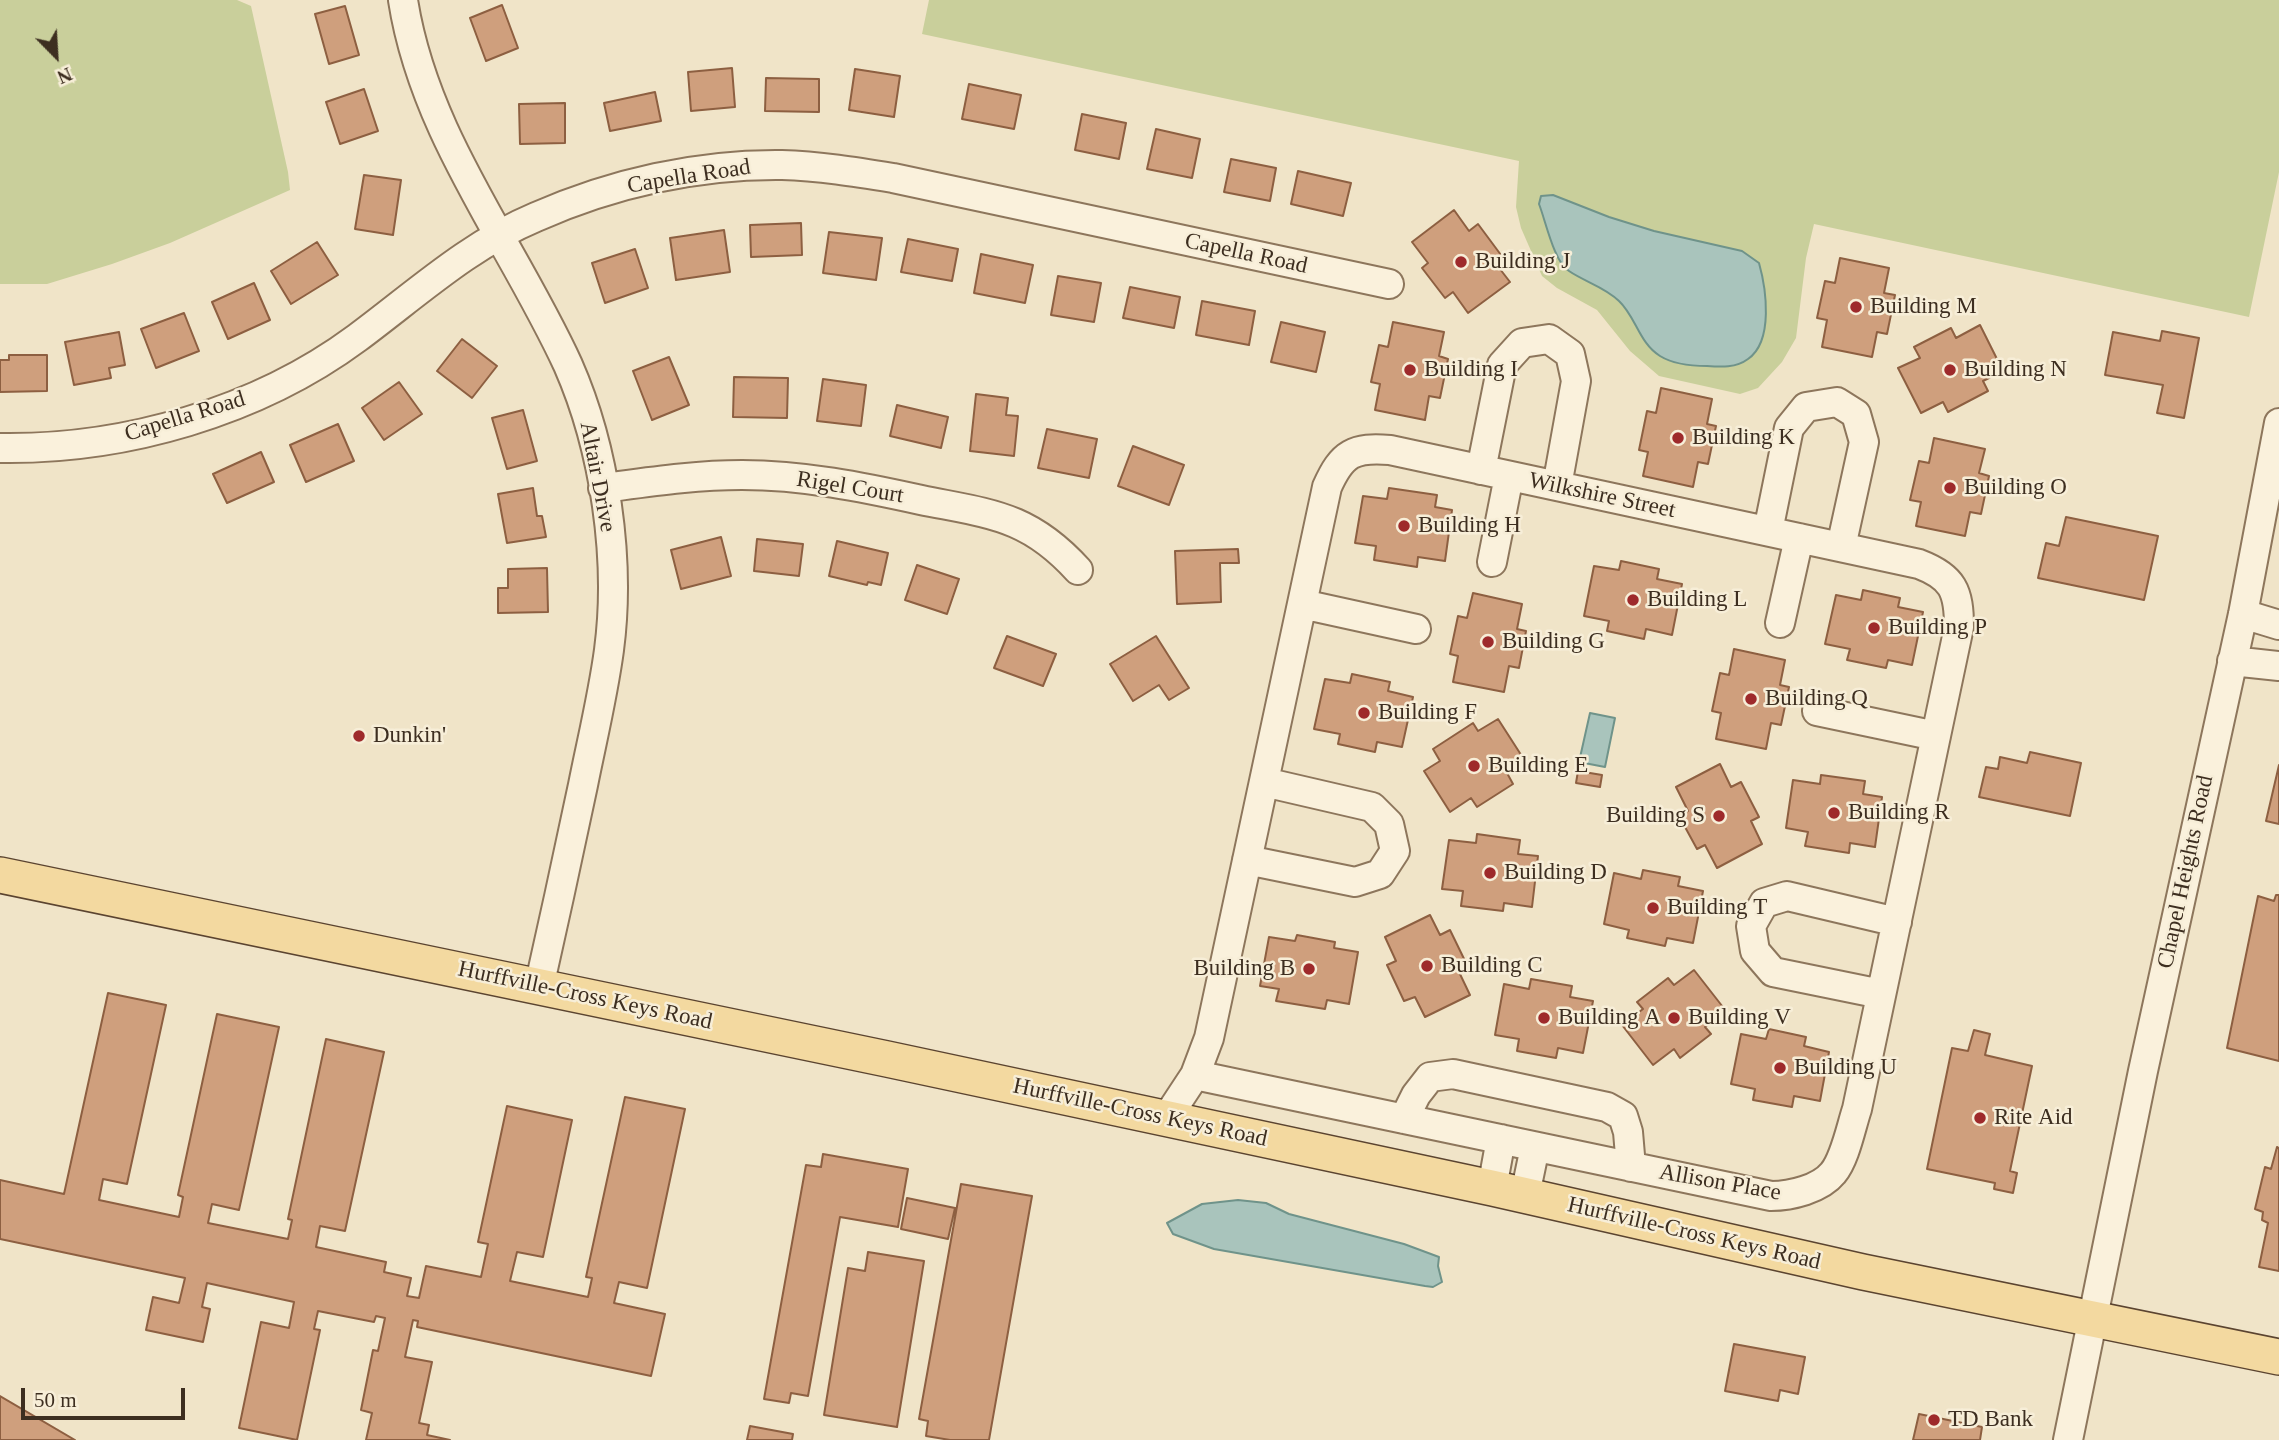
<!DOCTYPE html>
<style>
body{margin:0}
#map{position:relative;width:2279px;height:1440px;overflow:hidden;background:#f0e4c8;font-family:Georgia,serif}
canvas{display:block}
.north{position:absolute;left:21px;top:21px;width:70px;height:70px;-webkit-text-stroke:5px #f7eed8;paint-order:stroke;rotate:156deg;font-size:19px;font-weight:700;line-height:28px;text-align:center;color:#3d2e20}
.north::after{content:'';display:block;margin:auto;width:24px;height:32px;background:#3d2e20;clip-path:polygon(50% 0,100% 100%,50% 72%,0 100%)}
.scale{position:absolute;left:21px;top:1388px;width:164px;height:32px;box-sizing:border-box;border:4px solid #3d2e20;border-top:0;padding-left:9px;font-size:21px;line-height:24px;white-space:nowrap;color:#3d2e20;-webkit-text-stroke:5px #f7eed8;paint-order:stroke}
</style>
<div id="map">
<canvas width="2279" height="1440"></canvas>
<div class="north">N</div>
<div class="scale">50 m</div>
</div>
<script>
const ctx = document.querySelector('canvas').getContext('2d');
ctx.lineJoin = 'round';
function fill(path, color) { ctx.fillStyle = color; ctx.fill(path, 'evenodd'); }
function stroke(path, color, width, dash) { ctx.strokeStyle = color; ctx.lineWidth = width; ctx.lineCap = dash ? 'butt' : 'round'; ctx.setLineDash(dash || []); ctx.stroke(path); }
function write(font, color, halo, rows, align = 'center') {
  ctx.font = font + ' Georgia,serif'; ctx.lineWidth = 5; ctx.setLineDash([]); ctx.textBaseline = 'middle'; ctx.strokeStyle = halo; ctx.fillStyle = color; for (const [text, x, y, turn = 0] of rows) {
    ctx.save(); ctx.translate(x, y); ctx.rotate((+turn || 0) * Math.PI / 180); ctx.textAlign = isNaN(turn) ? turn : align; if (halo) ctx.strokeText(text, 0, 0); ctx.fillText(text, 0, 0); ctx.restore();
  }
}
fill(new Path2D(`
 M 0,0 L 237,0 L 251,6 L 288,172 L 290,190 L 170,243 L 112,264 L 47,284 L 0,284 Z
 M 929,0 L 2279,0 L 2279,172 L 2249,317 L 1814,224 L 1806,258 L 1796,338 L 1782,362 L 1758,388 L 1740,394 L 1659,376 L 1630,351 L 1597,310 L 1557,288 L 1542,276 L 1521,228 L 1516,207 L 1519,161 L 922,34 Z`), '#c9cf9b');
const water = new Path2D(`
 M 1553,195 L 1609,217 L 1654,231 L 1742,251 L 1759,263 C 1766,288 1774,341 1748,359 C 1736,368 1721,367 1707,366 C 1692,366 1673,364 1660,356 C 1639,343 1636,317 1619,301 C 1605,287 1585,282 1569,271 C 1554,262 1546,222 1539,204 L 1541,196 Z
 M 1590,713 L 1615,718 L 1605,767 L 1579,762 Z
 M 1238,1200 L 1266,1203 L 1289,1214 L 1404,1244 L 1439,1257 L 1438,1266 L 1442,1282 L 1433,1287 L 1425,1286 L 1214,1249 L 1173,1234 L 1167,1223 L 1202,1204 Z`);
fill(water, '#a9c4bc');
stroke(water, '#6f938a', 2);
const building = new Path2D(`
 M 502,5 L 518,48 L 486,61 L 470,18 Z
 M 345,6 L 359,55 L 329,64 L 315,14 Z
 M 732,68 L 735,107 L 691,111 L 688,72 Z
 M 855,69 L 900,76 L 894,117 L 849,110 Z
 M 766,78 L 819,79 L 819,112 L 765,111 Z
 M 969,84 L 1021,95 L 1014,129 L 962,119 Z
 M 364,89 L 378,131 L 340,144 L 326,102 Z
 M 655,92 L 661,121 L 610,131 L 604,103 Z
 M 565,103 L 565,143 L 520,144 L 519,104 Z
 M 1082,114 L 1126,123 L 1119,159 L 1075,150 Z
 M 1156,129 L 1200,139 L 1192,178 L 1147,169 Z
 M 1231,159 L 1276,168 L 1270,201 L 1224,192 Z
 M 1298,171 L 1351,183 L 1343,216 L 1291,204 Z
 M 364,175 L 401,180 L 393,235 L 355,229 Z
 M 1454,210 L 1469,231 L 1478,224 L 1501,255 L 1493,260 L 1510,282 L 1468,313 L 1453,292 L 1445,298 L 1422,268 L 1428,263 L 1412,242 Z
 M 801,223 L 802,255 L 751,257 L 750,225 Z
 M 724,230 L 730,272 L 676,280 L 670,238 Z
 M 829,232 L 882,238 L 876,280 L 823,273 Z
 M 908,239 L 958,249 L 952,281 L 901,272 Z
 M 317,242 L 338,275 L 291,304 L 271,271 Z
 M 635,249 L 648,288 L 605,303 L 592,263 Z
 M 981,254 L 1033,265 L 1025,303 L 974,293 Z
 M 1840,258 L 1889,268 L 1884,293 L 1895,295 L 1887,334 L 1877,332 L 1872,357 L 1822,347 L 1827,320 L 1817,318 L 1825,281 L 1835,283 Z
 M 1058,276 L 1101,283 L 1094,322 L 1051,315 Z
 M 254,283 L 270,320 L 228,339 L 212,302 Z
 M 1130,287 L 1180,297 L 1174,328 L 1123,318 Z
 M 1202,301 L 1255,311 L 1249,345 L 1196,335 Z
 M 184,313 L 199,351 L 156,368 L 141,329 Z
 M 1281,322 L 1325,332 L 1316,372 L 1271,362 Z
 M 1393,322 L 1444,332 L 1439,356 L 1448,359 L 1440,398 L 1429,396 L 1425,420 L 1375,410 L 1380,384 L 1371,382 L 1379,345 L 1388,347 Z
 M 1980,325 L 2003,371 L 1983,381 L 1988,391 L 1948,412 L 1943,402 L 1921,413 L 1898,368 L 1920,358 L 1914,347 L 1951,328 L 1956,338 Z
 M 2162,331 L 2199,338 L 2184,418 L 2157,413 L 2163,385 L 2105,375 L 2113,332 L 2160,341 Z
 M 119,332 L 125,365 L 109,368 L 111,378 L 74,385 L 65,342 Z
 M 462,339 L 497,366 L 472,398 L 437,371 Z
 M 9,355 L 47,355 L 47,391 L 0,392 L 0,360 L 9,360 Z
 M 669,357 L 689,405 L 652,420 L 633,371 Z
 M 734,377 L 788,378 L 787,418 L 733,417 Z
 M 823,379 L 866,385 L 861,426 L 817,421 Z
 M 399,382 L 422,414 L 384,440 L 362,408 Z
 M 1661,388 L 1712,399 L 1707,424 L 1716,426 L 1708,464 L 1698,462 L 1693,487 L 1643,476 L 1648,452 L 1639,450 L 1647,411 L 1656,413 Z
 M 976,394 L 1008,398 L 1006,415 L 1018,416 L 1014,456 L 970,451 Z
 M 897,405 L 948,417 L 941,448 L 890,436 Z
 M 523,410 L 537,461 L 507,469 L 492,418 Z
 M 338,424 L 354,461 L 306,482 L 290,445 Z
 M 1047,429 L 1097,439 L 1089,478 L 1038,468 Z
 M 1934,438 L 1985,449 L 1979,473 L 1989,476 L 1981,514 L 1970,512 L 1965,536 L 1916,526 L 1921,502 L 1910,500 L 1919,461 L 1929,463 Z
 M 1133,446 L 1184,465 L 1169,505 L 1118,486 Z
 M 261,452 L 274,482 L 227,503 L 213,474 Z
 M 533,488 L 537,516 L 542,516 L 546,537 L 507,543 L 498,494 Z
 M 1389,488 L 1437,495 L 1435,507 L 1452,510 L 1445,561 L 1418,557 L 1417,567 L 1374,560 L 1376,546 L 1355,543 L 1363,496 L 1387,499 Z
 M 2066,517 L 2158,536 L 2144,600 L 2038,578 L 2046,543 L 2059,546 Z
 M 721,537 L 731,576 L 681,589 L 671,550 Z
 M 757,539 L 803,544 L 799,576 L 754,571 Z
 M 837,541 L 888,553 L 881,585 L 868,582 L 867,585 L 829,576 Z
 M 1238,549 L 1239,563 L 1220,563 L 1221,602 L 1177,604 L 1175,551 Z
 M 1621,561 L 1659,569 L 1657,579 L 1682,584 L 1672,635 L 1646,629 L 1644,639 L 1607,631 L 1609,621 L 1584,616 L 1594,566 L 1619,570 Z
 M 917,565 L 959,579 L 947,614 L 905,600 Z
 M 547,568 L 548,612 L 498,613 L 498,588 L 508,588 L 508,569 Z
 M 1863,590 L 1900,598 L 1898,607 L 1923,612 L 1912,665 L 1888,660 L 1886,668 L 1847,660 L 1850,649 L 1825,644 L 1836,595 L 1861,600 Z
 M 1473,593 L 1522,604 L 1517,629 L 1526,631 L 1519,668 L 1509,666 L 1504,692 L 1453,682 L 1458,656 L 1450,654 L 1458,616 L 1467,618 Z
 M 1007,636 L 1056,654 L 1043,686 L 994,668 Z
 M 1156,636 L 1189,688 L 1169,700 L 1159,685 L 1133,701 L 1110,664 Z
 M 1734,649 L 1785,660 L 1780,685 L 1789,687 L 1781,725 L 1771,723 L 1766,749 L 1716,739 L 1721,713 L 1712,711 L 1720,673 L 1729,675 Z
 M 1352,674 L 1390,682 L 1388,691 L 1413,697 L 1402,747 L 1377,742 L 1375,752 L 1338,744 L 1340,734 L 1314,729 L 1325,679 L 1350,683 Z
 M 1498,719 L 1525,761 L 1507,773 L 1513,784 L 1477,807 L 1471,798 L 1450,812 L 1424,771 L 1440,761 L 1433,749 L 1473,723 L 1478,731 Z
 M 2030,752 L 2081,763 L 2070,816 L 1979,797 L 1986,767 L 1998,769 L 2000,757 L 2027,763 Z
 M 1720,764 L 1731,787 L 1741,782 L 1759,817 L 1751,821 L 1762,844 L 1717,868 L 1705,845 L 1697,849 L 1679,816 L 1688,811 L 1676,787 Z
 M 2279,765 L 2279,824 L 2266,821 Z
 M 1578,771 L 1602,775 L 1600,787 L 1576,783 Z
 M 1821,775 L 1865,781 L 1863,794 L 1882,797 L 1875,847 L 1850,843 L 1849,853 L 1805,846 L 1808,832 L 1786,828 L 1793,780 L 1820,784 Z
 M 1477,834 L 1520,840 L 1518,854 L 1538,856 L 1532,907 L 1504,903 L 1503,911 L 1461,906 L 1463,891 L 1442,889 L 1449,840 L 1476,843 Z
 M 1643,870 L 1680,877 L 1678,886 L 1703,891 L 1693,943 L 1667,938 L 1665,946 L 1627,938 L 1629,930 L 1604,924 L 1614,873 L 1641,879 Z
 M 2276,895 L 2279,895 L 2279,1061 L 2227,1048 L 2258,896 L 2274,901 Z
 M 1430,915 L 1440,935 L 1450,930 L 1468,967 L 1459,972 L 1470,995 L 1425,1017 L 1415,997 L 1404,1001 L 1387,965 L 1396,961 L 1385,937 Z
 M 1297,935 L 1335,942 L 1334,948 L 1358,952 L 1349,1004 L 1327,1000 L 1325,1009 L 1276,1001 L 1279,989 L 1260,986 L 1269,937 L 1295,941 Z
 M 1694,970 L 1726,1011 L 1705,1027 L 1711,1034 L 1680,1058 L 1674,1049 L 1653,1065 L 1622,1025 L 1643,1009 L 1637,1002 L 1668,978 L 1674,985 Z
 M 1531,979 L 1572,986 L 1570,997 L 1593,1001 L 1583,1053 L 1558,1048 L 1556,1058 L 1517,1051 L 1519,1039 L 1495,1035 L 1504,984 L 1529,989 Z
 M 108,993 L 166,1005 L 127,1184 L 103,1179 L 99,1200 L 179,1217 L 183,1197 L 178,1195 L 217,1014 L 279,1027 L 239,1210 L 212,1204 L 208,1223 L 288,1239 L 292,1220 L 288,1219 L 326,1039 L 384,1052 L 345,1231 L 320,1226 L 316,1247 L 386,1262 L 384,1272 L 411,1278 L 407,1296 L 419,1298 L 426,1266 L 481,1277 L 488,1244 L 478,1242 L 507,1106 L 572,1120 L 543,1257 L 517,1252 L 510,1281 L 588,1297 L 592,1278 L 586,1277 L 625,1097 L 685,1109 L 647,1288 L 619,1282 L 614,1303 L 665,1314 L 651,1376 L 417,1327 L 418,1321 L 413,1320 L 405,1357 L 432,1362 L 419,1423 L 429,1425 L 427,1435 L 450,1440 L 366,1440 L 372,1413 L 361,1410 L 373,1350 L 378,1351 L 385,1318 L 376,1316 L 374,1322 L 318,1311 L 314,1329 L 320,1330 L 297,1440 L 239,1428 L 261,1322 L 289,1328 L 294,1302 L 207,1283 L 202,1307 L 210,1309 L 203,1342 L 146,1330 L 153,1297 L 179,1303 L 185,1278 L 0,1239 L 0,1180 L 64,1194 Z
 M 1769,1029 L 1806,1037 L 1804,1046 L 1829,1052 L 1820,1101 L 1794,1096 L 1792,1107 L 1753,1100 L 1755,1089 L 1731,1084 L 1741,1034 L 1766,1039 Z
 M 1974,1030 L 1990,1034 L 1985,1055 L 2032,1066 L 2010,1171 L 2017,1173 L 2013,1193 L 1994,1189 L 1995,1183 L 1927,1169 L 1952,1048 L 1968,1051 Z
 M 2277,1147 L 2279,1148 L 2279,1271 L 2259,1267 L 2268,1223 L 2262,1220 L 2263,1212 L 2255,1209 L 2265,1167 L 2271,1169 Z
 M 823,1154 L 908,1169 L 898,1227 L 840,1217 L 808,1396 L 791,1393 L 789,1403 L 764,1399 L 806,1165 L 821,1167 Z
 M 961,1184 L 1032,1196 L 989,1440 L 950,1440 L 926,1436 L 928,1421 L 919,1419 Z
 M 907,1198 L 955,1208 L 948,1239 L 901,1229 Z
 M 868,1252 L 924,1261 L 897,1427 L 824,1415 L 848,1268 L 865,1271 Z
 M 1734,1344 L 1805,1357 L 1798,1394 L 1780,1390 L 1778,1401 L 1725,1391 Z
 M 0,1396 L 75,1440 L 0,1440 Z
 M 1919,1414 L 1982,1427 L 1980,1440 L 1913,1440 Z
 M 750,1426 L 793,1434 L 792,1440 L 747,1440 Z`);
fill(building, '#cf9f7d');
stroke(building, '#8d5f41', 2);
const minor = new Path2D(`
 M 403,0 C 424,135 512,243 568,365 C 605,449 621,559 609,650 C 603,695 592,740 583,785 C 569,852 554,920 539,987
 M 0,448 C 124,450 257,412 357,338 C 415,295 469,245 536,217 C 613,183 698,164 782,165 C 819,166 856,172 893,178 L 1389,284
 M 1481,470 L 1502,365 L 1522,343 L 1549,339 L 1570,354 L 1576,381 L 1557,486
 M 603,488 C 649,482 695,475 742,475 C 803,475 862,487 921,500 C 990,514 1028,515 1078,570
 M 1768,531 L 1789,428 L 1806,407 L 1837,402 L 1856,414 L 1864,442 L 1841,547
 M 1492,562 L 1509,476
 M 1302,604 L 1416,629
 M 2243,614 L 2279,625
 M 1780,623 L 1799,538
 M 2232,661 L 2279,666
 M 1817,711 L 1936,736
 M 1247,860 L 1355,882 L 1380,874 L 1395,851 L 1389,824 L 1372,807 L 1264,782
 M 1881,994 L 1773,972 L 1755,951 L 1751,926 L 1764,903 L 1787,896 L 1897,922
 M 1166,1119 L 1195,1075 L 1209,1038 L 1327,487 C 1342,453 1354,447 1390,450 L 1919,564 C 1953,577 1959,591 1959,627 L 1857,1109 C 1851,1127 1845,1159 1833,1173 C 1820,1189 1791,1196 1771,1196 L 1195,1075
 M 1404,1119 L 1416,1095 L 1430,1077 L 1453,1074 L 1607,1107 L 1623,1116 L 1628,1132 L 1631,1167
 M 1492,1188 L 1501,1139
 M 1525,1195 L 1535,1147
 M 2068,1440 L 2143,1071 L 2243,614 L 2279,423`);
const major = new Path2D(`
 M 0,875 L 887,1059 L 1492,1188 L 1863,1272 L 2279,1357`);
stroke(minor, '#8d765c', 32);
stroke(major, '#5b4430', 38);
stroke(minor, '#faf1dc', 28);
stroke(major, '#f3d9a0', 35);
for (const [x, y, r, color] of [
 [1461,262,7,"#9e2a2b"],
 [1856,307,7,"#9e2a2b"],
 [1410,370,7,"#9e2a2b"],
 [1950,370,7,"#9e2a2b"],
 [1678,438,7,"#9e2a2b"],
 [1950,488,7,"#9e2a2b"],
 [1404,526,7,"#9e2a2b"],
 [1633,600,7,"#9e2a2b"],
 [1874,628,7,"#9e2a2b"],
 [1488,642,7,"#9e2a2b"],
 [1751,699,7,"#9e2a2b"],
 [1364,713,7,"#9e2a2b"],
 [359,736,7,"#9e2a2b"],
 [1474,766,7,"#9e2a2b"],
 [1834,813,7,"#9e2a2b"],
 [1719,816,7,"#9e2a2b"],
 [1490,873,7,"#9e2a2b"],
 [1653,908,7,"#9e2a2b"],
 [1427,966,7,"#9e2a2b"],
 [1309,969,7,"#9e2a2b"],
 [1544,1018,7,"#9e2a2b"],
 [1674,1018,7,"#9e2a2b"],
 [1780,1068,7,"#9e2a2b"],
 [1980,1118,7,"#9e2a2b"],
 [1934,1420,7,"#9e2a2b"]
]) { const dot = new Path2D(); dot.arc(x, y, r, 0, 2 * Math.PI); ctx.fillStyle = color; ctx.fill(dot); stroke(dot, '#f7eed8', 2.5); }
write('23px', '#3d2e20', '#f7eed8', [
 ["Capella Road",689,177,-9],
 ["Capella Road",1246,254,12],
 ["Capella Road",185,417,-17],
 ["Altair Drive",597,477,79],
 ["Rigel Court",850,488,9],
 ["Wilkshire Street",1602,496,12],
 ["Chapel Heights Road",2186,872,-78],
 ["Hurffville-Cross Keys Road",585,996,12],
 ["Hurffville-Cross Keys Road",1140,1113,12],
 ["Allison Place",1720,1183,10],
 ["Hurffville-Cross Keys Road",1694,1234,13]
]);
write('23px', '#3d2e20', '#f7eed8', [
 ["Building J",1475,262],
 ["Building M",1870,307],
 ["Building I",1424,370],
 ["Building N",1964,370],
 ["Building K",1692,438],
 ["Building O",1964,488],
 ["Building H",1418,526],
 ["Building L",1647,600],
 ["Building P",1888,628],
 ["Building G",1502,642],
 ["Building Q",1765,699],
 ["Building F",1378,713],
 ["Dunkin'",373,736],
 ["Building E",1488,766],
 ["Building R",1848,813],
 ["Building S",1705,816,"right"],
 ["Building D",1504,873],
 ["Building T",1667,908],
 ["Building C",1441,966],
 ["Building B",1295,969,"right"],
 ["Building A",1558,1018],
 ["Building V",1688,1018],
 ["Building U",1794,1068],
 ["Rite Aid",1994,1118],
 ["TD Bank",1948,1420]
], 'left');
</script>
